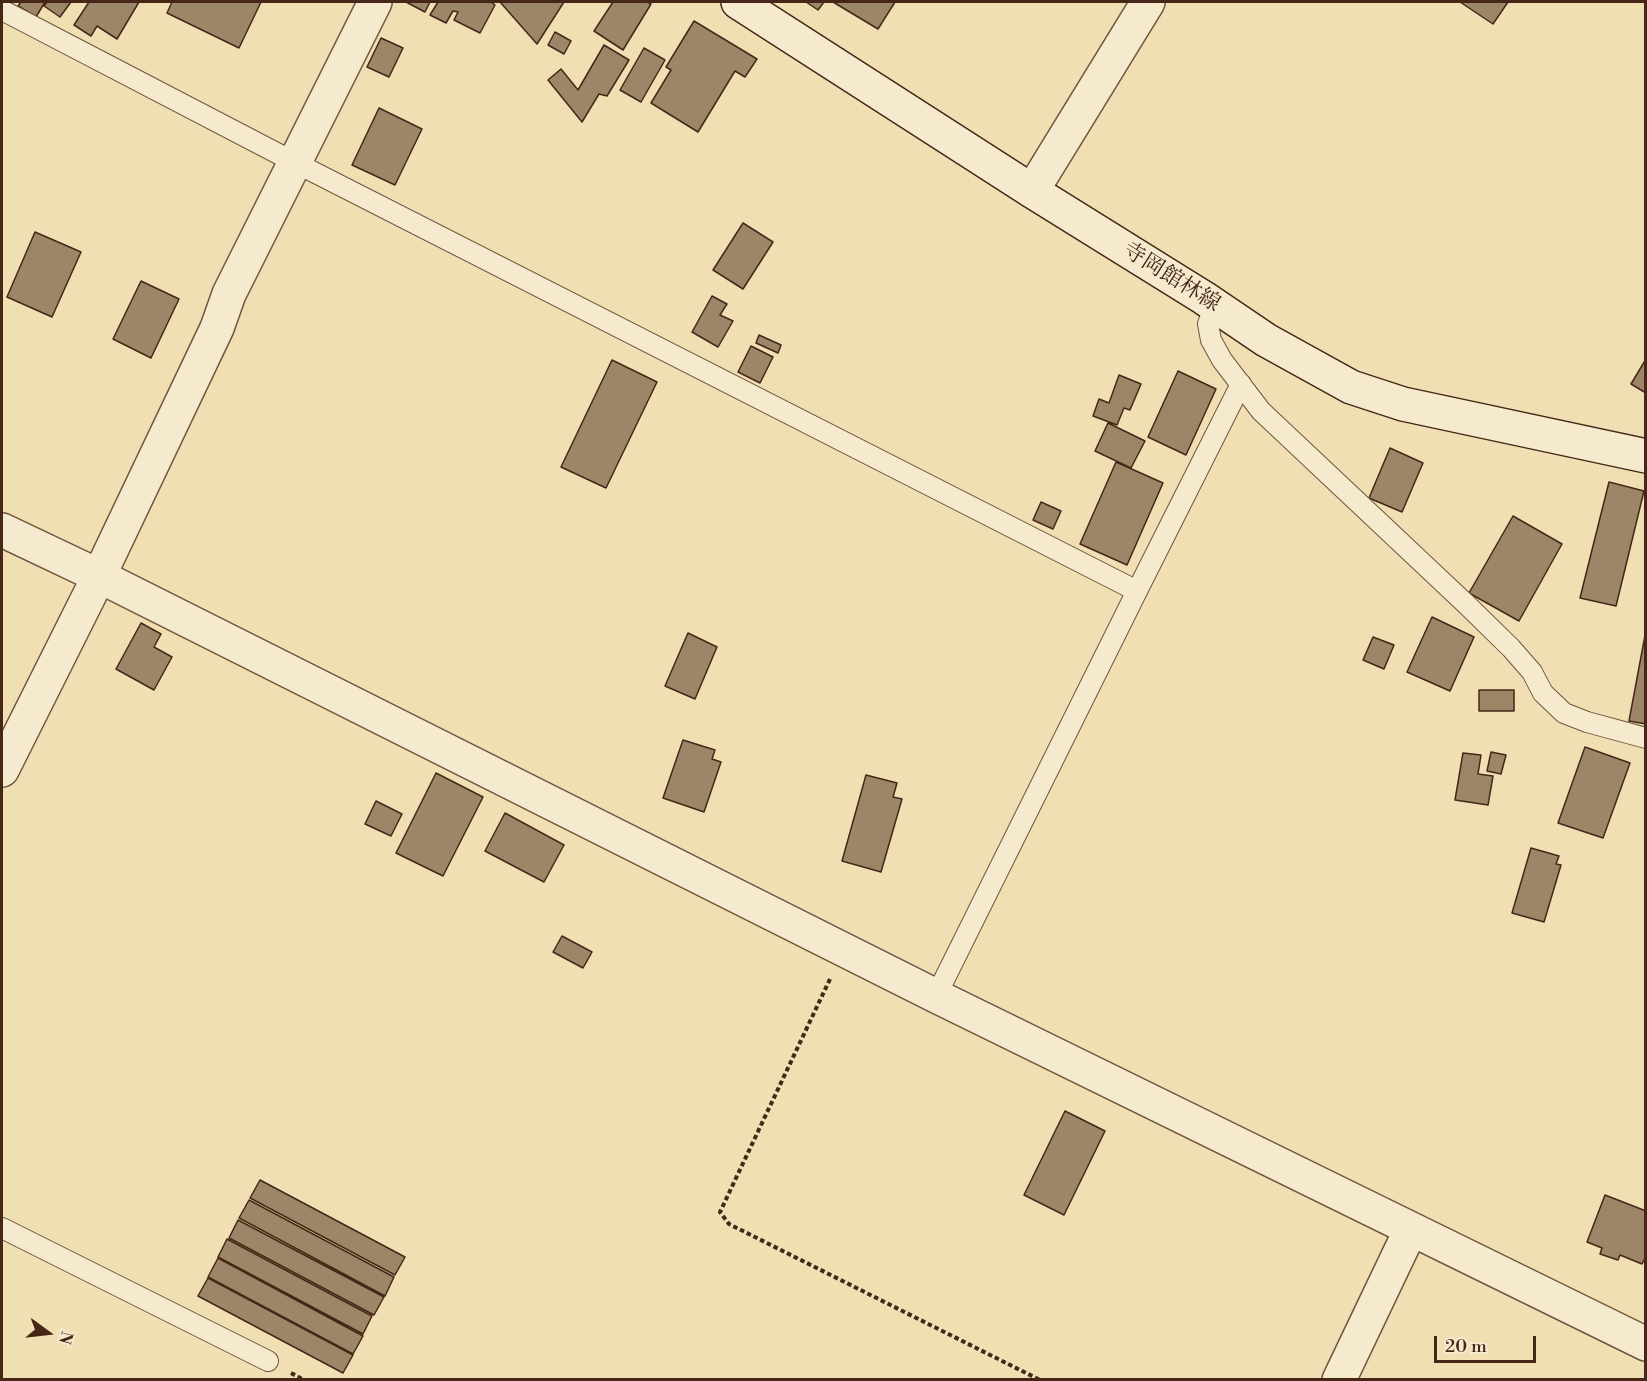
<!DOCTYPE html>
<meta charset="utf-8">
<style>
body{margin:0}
#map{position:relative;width:1647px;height:1381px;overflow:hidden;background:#efdfb3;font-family:"Libre Bodoni",serif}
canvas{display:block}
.frame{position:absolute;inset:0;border:3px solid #452617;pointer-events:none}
.north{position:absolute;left:18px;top:1303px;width:60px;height:60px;-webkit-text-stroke:4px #f5eace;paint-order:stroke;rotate:105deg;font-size:16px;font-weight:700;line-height:24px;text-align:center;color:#452617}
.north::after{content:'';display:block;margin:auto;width:21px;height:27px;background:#452617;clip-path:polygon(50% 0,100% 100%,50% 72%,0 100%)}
.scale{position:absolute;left:1434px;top:1336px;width:102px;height:27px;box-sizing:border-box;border:3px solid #452617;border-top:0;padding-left:8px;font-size:18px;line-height:21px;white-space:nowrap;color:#452617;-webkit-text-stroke:4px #f5eace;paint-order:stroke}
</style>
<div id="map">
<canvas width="1647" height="1381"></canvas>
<div class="frame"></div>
<div class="north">N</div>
<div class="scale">20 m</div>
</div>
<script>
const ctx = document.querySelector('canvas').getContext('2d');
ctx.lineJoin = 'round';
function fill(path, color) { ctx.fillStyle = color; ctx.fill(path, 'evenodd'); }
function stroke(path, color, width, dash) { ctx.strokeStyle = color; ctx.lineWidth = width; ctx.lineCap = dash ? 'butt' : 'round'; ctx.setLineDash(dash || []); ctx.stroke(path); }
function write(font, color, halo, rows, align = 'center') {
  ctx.font = font + ' "Libre Bodoni","Noto Serif JP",serif'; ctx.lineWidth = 6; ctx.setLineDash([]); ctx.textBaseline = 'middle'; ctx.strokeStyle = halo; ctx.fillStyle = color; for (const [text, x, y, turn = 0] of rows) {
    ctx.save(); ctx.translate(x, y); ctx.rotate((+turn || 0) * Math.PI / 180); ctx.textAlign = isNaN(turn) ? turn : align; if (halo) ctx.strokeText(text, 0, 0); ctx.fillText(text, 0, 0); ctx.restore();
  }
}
const building = new Path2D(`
 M 21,2 L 45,2 L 36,17 L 18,6 Z
 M 47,2 L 71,2 L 60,17 L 44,6 Z
 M 89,2 L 139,2 L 117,39 L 97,26 L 91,36 L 74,25 Z
 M 172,2 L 261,2 L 239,48 L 167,13 Z
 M 406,2 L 430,2 L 425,12 Z
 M 438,2 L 491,2 L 495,5 L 480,33 L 454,20 L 458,12 L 453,11 L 446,23 L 430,15 Z
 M 500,2 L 564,2 L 537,44 Z
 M 613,2 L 647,2 L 651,4 L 623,50 L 594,31 Z
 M 806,2 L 824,2 L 818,10 Z
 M 833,2 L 895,2 L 878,29 Z
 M 1460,2 L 1508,2 L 1493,24 Z
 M 694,21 L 757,59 L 745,77 L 735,71 L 698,132 L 651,103 L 671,70 L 666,67 Z
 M 555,32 L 571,41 L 564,54 L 548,45 Z
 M 381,38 L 403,48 L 389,77 L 367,67 Z
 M 604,45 L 629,60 L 607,96 L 599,94 L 582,122 L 548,80 L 561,69 L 578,90 Z
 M 644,48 L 665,60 L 641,102 L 620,90 Z
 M 379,108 L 422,129 L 395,185 L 352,165 Z
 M 743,223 L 773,242 L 743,289 L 713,270 Z
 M 35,232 L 81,252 L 52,317 L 7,297 Z
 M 141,281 L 179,299 L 151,358 L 113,339 Z
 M 712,296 L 727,304 L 720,315 L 733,321 L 718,347 L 692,332 Z
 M 759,335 L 781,345 L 778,353 L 756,343 Z
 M 751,346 L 773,357 L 760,383 L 738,372 Z
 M 1646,359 L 1646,393 L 1631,384 Z
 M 612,360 L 657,382 L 606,488 L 561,467 Z
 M 1178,371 L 1216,389 L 1186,455 L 1148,437 Z
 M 1119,375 L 1141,384 L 1130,410 L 1124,408 L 1117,425 L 1093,416 L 1099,399 L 1109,403 Z
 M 1108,423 L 1145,441 L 1131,468 L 1095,451 Z
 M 1390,448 L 1423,463 L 1402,512 L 1369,498 Z
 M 1116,462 L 1163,483 L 1127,565 L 1080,544 Z
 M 1609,482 L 1644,491 L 1616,606 L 1580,598 Z
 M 1041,502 L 1061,511 L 1053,529 L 1033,520 Z
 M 1513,516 L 1562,544 L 1519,621 L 1469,593 Z
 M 1432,617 L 1474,637 L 1450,691 L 1407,672 Z
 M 141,623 L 161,634 L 154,647 L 172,657 L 154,690 L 116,669 Z
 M 1646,630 L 1646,724 L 1629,721 Z
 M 688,633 L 717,647 L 695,699 L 665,686 Z
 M 1373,637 L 1394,645 L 1384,669 L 1363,660 Z
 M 1479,690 L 1514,690 L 1514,711 L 1479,711 Z
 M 683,740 L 715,750 L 712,759 L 721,762 L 704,812 L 663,798 Z
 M 1585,747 L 1630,763 L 1603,838 L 1558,823 Z
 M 1491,752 L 1506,755 L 1501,774 L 1487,771 Z
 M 1463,753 L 1481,755 L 1478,774 L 1493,776 L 1488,805 L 1455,800 Z
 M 436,773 L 483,797 L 443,876 L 396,853 Z
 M 866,775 L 897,783 L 893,797 L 902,799 L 881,872 L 842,861 Z
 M 376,801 L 402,814 L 391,836 L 365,824 Z
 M 505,813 L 564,845 L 544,882 L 485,851 Z
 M 1531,848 L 1559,856 L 1556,864 L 1561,865 L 1544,922 L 1512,913 Z
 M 562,936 L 592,952 L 583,968 L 553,952 Z
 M 1065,1111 L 1105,1131 L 1064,1215 L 1024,1195 Z
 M 260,1180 L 405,1257 L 395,1275 L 250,1198 Z
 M 1605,1195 L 1646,1211 L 1646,1256 L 1642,1264 L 1620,1255 L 1618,1260 L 1600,1254 L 1602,1248 L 1587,1242 Z
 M 249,1200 L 394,1277 L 385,1296 L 239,1218 Z
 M 238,1220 L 384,1297 L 374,1315 L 229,1238 Z
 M 227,1239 L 372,1316 L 363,1334 L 218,1257 Z
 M 218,1258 L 363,1336 L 353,1354 L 208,1277 Z
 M 208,1278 L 353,1355 L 343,1373 L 198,1296 Z`);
fill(building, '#9d8668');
stroke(building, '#452617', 1.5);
const lane = new Path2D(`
 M 2,10 L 294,162 L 1137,591
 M 1215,305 L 1208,324 L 1211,340 L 1222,360 L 1261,411 L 1466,604 L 1511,648 L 1532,672 L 1543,693 L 1564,713 L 1587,722 L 1646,738
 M 936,996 L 1137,591 L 1241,384
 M 2,1228 L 268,1361`);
const street = new Path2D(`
 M 1032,191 L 1148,2
 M 2,530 L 99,576 L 936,996 L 1646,1344
 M 2,770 L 99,576 L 217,328 L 229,294 L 375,2
 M 1339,1380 L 1411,1229`);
const secondary = new Path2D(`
 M 738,2 L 1032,191 L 1204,298 L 1266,340 L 1351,387 L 1403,404 L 1646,456`);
stroke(lane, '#70543e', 22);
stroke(street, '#70543e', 36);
stroke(secondary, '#452617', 36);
stroke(new Path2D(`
 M 830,979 L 720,1212 L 729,1224 L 1040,1380
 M 291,1373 L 304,1380`), '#452617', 4, [4.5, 3]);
stroke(lane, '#f5eace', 20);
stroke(street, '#f5eace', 33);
stroke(secondary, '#f5eace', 33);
write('22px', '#452617', '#f5eace', [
 ["寺岡館林線",1171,278,32]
]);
</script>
